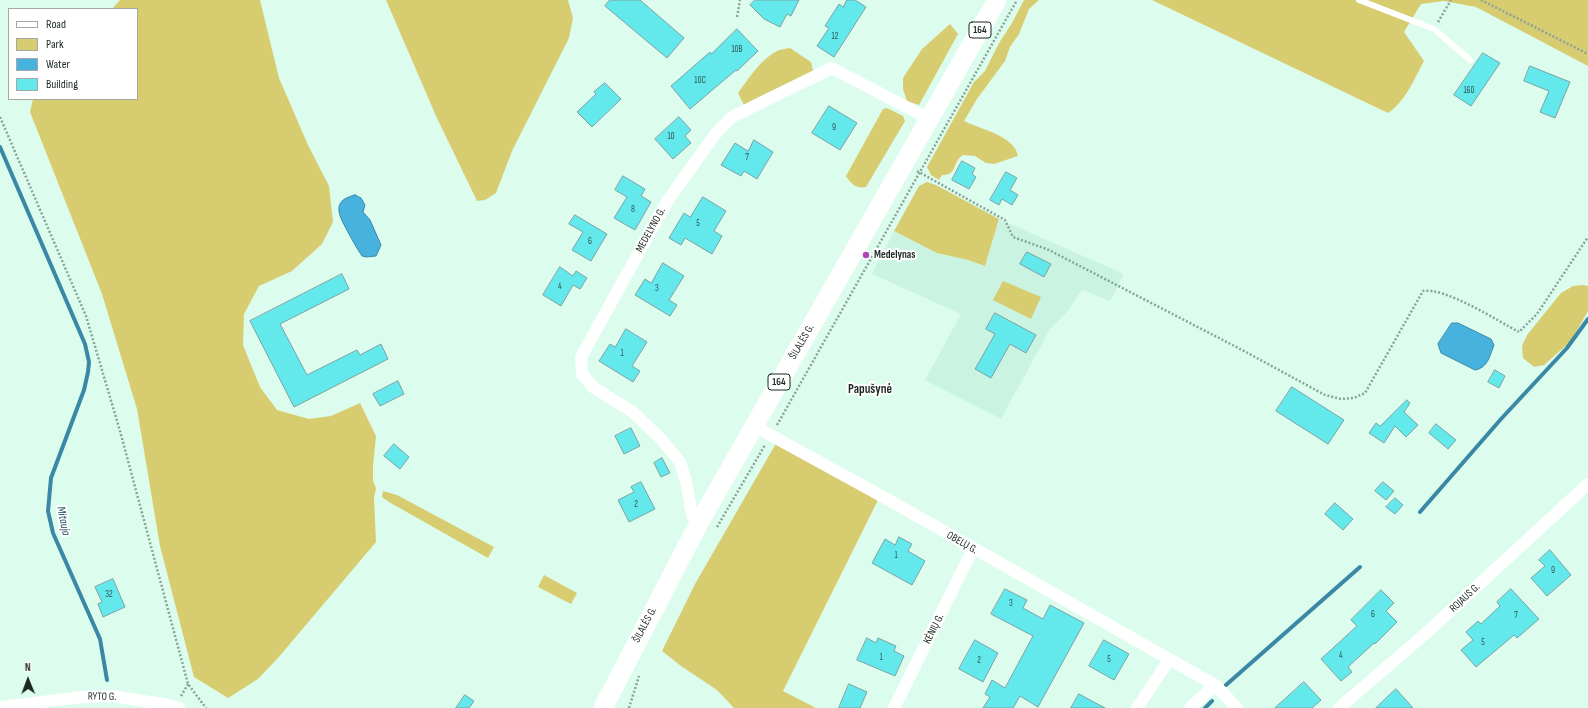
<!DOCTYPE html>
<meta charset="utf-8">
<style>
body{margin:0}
#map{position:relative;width:1588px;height:708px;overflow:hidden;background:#dcfdee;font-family:"Sofia Sans Condensed",sans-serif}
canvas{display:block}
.legend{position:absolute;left:8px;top:8px;width:130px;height:92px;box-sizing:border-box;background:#fff;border:1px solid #a4a9a7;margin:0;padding:5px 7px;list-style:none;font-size:12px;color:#1b2722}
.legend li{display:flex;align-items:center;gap:8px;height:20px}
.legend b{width:20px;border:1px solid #a4a9a7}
.north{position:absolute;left:8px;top:660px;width:40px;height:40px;-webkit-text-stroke:3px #fff;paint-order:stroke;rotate:359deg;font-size:11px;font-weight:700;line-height:16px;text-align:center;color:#1b2722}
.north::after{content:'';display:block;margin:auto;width:14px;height:18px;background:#1b2722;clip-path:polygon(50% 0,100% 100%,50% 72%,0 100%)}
</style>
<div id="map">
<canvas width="1588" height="708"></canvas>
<ul class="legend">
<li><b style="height:5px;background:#fff"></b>Road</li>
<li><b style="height:11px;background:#d8cc70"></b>Park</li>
<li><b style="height:11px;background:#48b2df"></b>Water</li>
<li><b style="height:11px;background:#63e8eb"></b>Building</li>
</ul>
<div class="north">N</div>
</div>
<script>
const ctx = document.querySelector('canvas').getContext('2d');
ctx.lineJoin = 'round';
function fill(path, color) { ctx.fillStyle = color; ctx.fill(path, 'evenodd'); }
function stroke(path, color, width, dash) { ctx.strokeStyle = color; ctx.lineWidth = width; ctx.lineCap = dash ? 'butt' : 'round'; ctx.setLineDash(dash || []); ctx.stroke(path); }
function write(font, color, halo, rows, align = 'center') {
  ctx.font = font + ' "Sofia Sans Condensed",sans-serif'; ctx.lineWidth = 4; ctx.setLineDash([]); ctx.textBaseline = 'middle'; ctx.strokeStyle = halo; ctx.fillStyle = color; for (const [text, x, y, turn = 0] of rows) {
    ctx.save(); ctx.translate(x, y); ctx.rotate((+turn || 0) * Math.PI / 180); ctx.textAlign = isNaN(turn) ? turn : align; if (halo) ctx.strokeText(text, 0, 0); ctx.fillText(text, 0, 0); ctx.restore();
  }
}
fill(new Path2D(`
 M 999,219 L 1124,274 L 1110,301 L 1082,290 L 1067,312 L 1050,329 L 1001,419 L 925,380 L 961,314 L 872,274 L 894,231 L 937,253 L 968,260 L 985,266 Z`), '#caf4e1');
fill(new Path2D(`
 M 120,0 L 260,0 L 279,78 L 308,145 L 329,186 L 333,222 L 322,244 L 292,271 L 259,286 L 244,314 L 243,345 L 260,387 L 277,410 L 309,419 L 331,416 L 360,403 L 376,436 L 373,466 L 373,481 L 376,488 L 374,498 L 376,542 L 278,658 L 258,679 L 228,698 L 194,677 L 160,546 L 137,409 L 102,294 L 30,112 L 33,99 L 137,99 L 137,9 L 112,9 Z
 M 386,0 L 568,0 L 573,18 L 569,38 L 512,151 L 496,193 L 485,200 L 477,201 L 436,116 Z
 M 1024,0 L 1039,0 L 1029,9 L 1019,34 L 1010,47 L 1005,61 L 977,99 L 964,121 C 980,129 1015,136 1018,156 L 994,164 L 986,163 L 975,156 L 963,155 C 961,156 959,158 958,160 C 953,167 955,175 942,175 L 939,180 L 931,175 L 927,167 L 974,82 L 985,71 L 999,43 L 1012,23 Z
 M 1152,0 L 1588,0 L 1588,66 L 1476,7 L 1444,1 L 1421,4 L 1404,32 L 1424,61 C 1414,79 1406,101 1388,113 Z
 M 950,24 L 958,34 L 919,105 L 907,101 L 903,89 L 903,78 L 922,49 Z
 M 790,48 L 811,62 L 813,71 L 744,105 L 738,93 C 748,79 761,59 777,51 C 781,49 786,49 790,48 Z
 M 887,108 L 903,116 L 905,121 L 866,187 C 856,189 851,184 846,176 L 883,109 Z
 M 927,182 L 936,185 L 999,219 L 985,266 L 968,260 L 937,253 L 894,231 L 919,186 Z
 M 1003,281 L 1041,297 L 1031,319 L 993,300 Z
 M 1583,285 L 1588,286 L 1588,311 L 1571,341 L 1544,365 L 1534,367 L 1523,358 L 1522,346 L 1527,335 L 1561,293 L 1573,286 Z
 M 778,440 L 880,496 L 783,691 L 816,708 L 734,708 L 717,690 L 681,666 L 662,651 L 695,584 Z
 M 383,491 L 397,495 L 494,547 L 488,558 L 389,502 L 382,497 Z
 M 544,575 L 577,593 L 571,604 L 538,587 Z`), '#d8cc70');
const water = new Path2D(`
 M 355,195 L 361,198 L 365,205 L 363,212 L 370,220 L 381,245 L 376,256 L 366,257 L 362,256 C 357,249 353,241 349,234 C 340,217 329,201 355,195 Z
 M 1452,323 L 1458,323 L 1491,339 L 1494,345 C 1490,355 1488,368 1475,370 L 1441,353 L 1438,344 Z`);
fill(water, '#48b2df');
stroke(water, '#3a88a6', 1);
stroke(new Path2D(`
 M 0,147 L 85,344 L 89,362 L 88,372 L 84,390 L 51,478 L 48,511 L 53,533 L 100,639 L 107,680
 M 1420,512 L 1501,419 L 1567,348 L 1588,319
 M 1226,685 L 1360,567
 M 1205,708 L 1212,701`), '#3a88a6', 4);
const building = new Path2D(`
 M 610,0 L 640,0 L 684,38 L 667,58 L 605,6 Z
 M 755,0 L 799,0 L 791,16 L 787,14 L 780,27 L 764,19 L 750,5 Z
 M 847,0 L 855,0 L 866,7 L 834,57 L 817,46 L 829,28 L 825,26 L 839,4 L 843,7 Z
 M 737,29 L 758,51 L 737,71 L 736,70 L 690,109 L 671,86 L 710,52 L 711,54 Z
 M 1483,53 L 1500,63 L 1471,106 L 1454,95 Z
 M 1530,66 L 1570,82 L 1555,118 L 1540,112 L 1549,91 L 1524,81 Z
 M 605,83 L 621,99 L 592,127 L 577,112 L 596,94 L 594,92 Z
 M 829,106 L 857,123 L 840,150 L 812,133 Z
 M 679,117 L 691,130 L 685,136 L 691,143 L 673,159 L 655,139 Z
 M 754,140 L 773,152 L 757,179 L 744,171 L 741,176 L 721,165 L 735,143 L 748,151 Z
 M 962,161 L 975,168 L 972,174 L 976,177 L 969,189 L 952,180 Z
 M 1006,172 L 1017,178 L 1010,190 L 1018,195 L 1012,205 L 1002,199 L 999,205 L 990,200 Z
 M 623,176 L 645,189 L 641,196 L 651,202 L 635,230 L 614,218 L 627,197 L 615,190 Z
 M 703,197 L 726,211 L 714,231 L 722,236 L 712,254 L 685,238 L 681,245 L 669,238 L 684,213 L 690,217 Z
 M 575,215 L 607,234 L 591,261 L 572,250 L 583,232 L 569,224 Z
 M 1027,252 L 1051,264 L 1044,277 L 1020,264 Z
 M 663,263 L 684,276 L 669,300 L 677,305 L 670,316 L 635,295 L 645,279 L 651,283 Z
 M 560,267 L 573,276 L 576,271 L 587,278 L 580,289 L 573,285 L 561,306 L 543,295 Z
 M 342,274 L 349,289 L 280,324 L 307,375 L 357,350 L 360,355 L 381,344 L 388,359 L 294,407 L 250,321 Z
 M 995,313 L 1036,335 L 1026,353 L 1010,344 L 991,378 L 975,369 L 995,334 L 986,329 Z
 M 626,329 L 647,342 L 632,366 L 640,371 L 633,382 L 599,361 L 610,344 L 615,347 Z
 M 1495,370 L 1505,376 L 1499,388 L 1488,382 Z
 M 398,381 L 404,394 L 380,406 L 373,394 Z
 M 1292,387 L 1344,420 L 1328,444 L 1276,411 Z
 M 1407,400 L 1410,403 L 1404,412 L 1418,425 L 1406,437 L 1395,426 L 1384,443 L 1369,433 L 1376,423 L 1380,426 Z
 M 1436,424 L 1456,440 L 1448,449 L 1429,433 Z
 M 631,428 L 640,446 L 624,454 L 615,436 Z
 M 394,444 L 409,457 L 400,469 L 384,456 Z
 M 662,458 L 670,473 L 661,477 L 654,463 Z
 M 641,482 L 655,509 L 629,522 L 618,500 L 634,492 L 631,487 Z
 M 1383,482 L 1394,491 L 1386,500 L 1375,491 Z
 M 1395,498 L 1403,505 L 1395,514 L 1386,507 Z
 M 1335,503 L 1353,519 L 1343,530 L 1325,514 Z
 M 899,537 L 912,544 L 908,551 L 925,561 L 912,585 L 872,563 L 885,539 L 895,545 Z
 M 1550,550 L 1571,575 L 1547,596 L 1531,578 L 1545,566 L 1539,560 Z
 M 113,579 L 125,607 L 103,617 L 98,604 L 102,602 L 95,587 Z
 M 1005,589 L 1027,600 L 1023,608 L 1043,619 L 1050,605 L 1084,623 L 1038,707 L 1020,696 L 1013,708 L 983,708 L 990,697 L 985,694 L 992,680 L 1005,688 L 1033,636 L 991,614 Z
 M 1511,589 L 1539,619 L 1517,638 L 1514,635 L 1476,667 L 1461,650 L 1473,640 L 1466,632 L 1478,621 L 1481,624 L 1500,606 L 1497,602 Z
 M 1381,590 L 1394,603 L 1386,611 L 1397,622 L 1375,644 L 1374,643 L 1348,667 L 1352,672 L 1341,681 L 1321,659 L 1357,626 L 1351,620 Z
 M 867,638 L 876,643 L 878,638 L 896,646 L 894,651 L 904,656 L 895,676 L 857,660 Z
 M 975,640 L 998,653 L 983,682 L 959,669 Z
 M 1104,640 L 1129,654 L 1114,680 L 1089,666 Z
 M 1304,682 L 1321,700 L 1312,708 L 1275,708 Z
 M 849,684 L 867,692 L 860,708 L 839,708 Z
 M 1396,689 L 1413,708 L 1376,708 Z
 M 1079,694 L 1105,708 L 1071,708 Z
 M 465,695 L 474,701 L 469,708 L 456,708 Z`);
fill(building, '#63e8eb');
stroke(building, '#7da2a3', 1);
stroke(new Path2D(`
 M 1481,0 L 1588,54
 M 737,17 L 740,0
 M 1438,22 L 1451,0
 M 0,117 L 86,316 L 120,431 L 188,684 L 206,708
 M 917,171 L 1005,220 L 1013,237 L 1049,250 L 1244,351 L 1325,395 L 1341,399 L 1354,398 L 1365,393 L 1423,291 C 1445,287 1498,321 1519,332 L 1537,314 L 1588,237
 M 777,425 L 1017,0
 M 717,527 L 765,445
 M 181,696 L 188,684
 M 629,708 L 639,676`), '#8aa398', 2.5, [2, 2]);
stroke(new Path2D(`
 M 1359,0 L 1434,29 L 1470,60`), '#fff', 6);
stroke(new Path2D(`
 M 754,426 L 887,499 L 1215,685
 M 699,523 L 692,515 L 686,481 L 680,462 L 661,439 L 634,413 L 593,387 L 582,374 L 581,357 L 668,200 L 717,132 L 732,117 L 832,68 L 929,119
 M 0,707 L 82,697 L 112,696 L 163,704 L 179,708
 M 894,708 L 973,549
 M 1137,708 L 1169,660
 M 1190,708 L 1215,685 L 1237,708
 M 1339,708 L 1424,635 L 1588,484`), '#fff', 12);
stroke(new Path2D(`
 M 603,708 L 699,523 L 997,0`), '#fff', 19);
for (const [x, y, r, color] of [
 [866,255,4,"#aa49b1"]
]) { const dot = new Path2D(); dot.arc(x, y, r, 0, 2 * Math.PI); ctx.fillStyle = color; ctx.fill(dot); stroke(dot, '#fff', 1.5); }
write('9px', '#2d5754', null, [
 ["12",835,37],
 ["10B",737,50],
 ["10C",700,81],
 ["160",1469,91],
 ["9",834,128],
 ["10",671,137],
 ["7",747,158],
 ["8",633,210],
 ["5",698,224],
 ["6",590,242],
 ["4",560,287],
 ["3",657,289],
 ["1",622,354],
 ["2",636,505],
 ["1",896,556],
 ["9",1553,571],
 ["32",109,595],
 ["3",1011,604],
 ["6",1373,615],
 ["7",1516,616],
 ["5",1483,643],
 ["4",1341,656],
 ["1",881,658],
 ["5",1109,660],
 ["2",979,661]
]);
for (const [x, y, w] of [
 [980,30,22],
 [779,382,22]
]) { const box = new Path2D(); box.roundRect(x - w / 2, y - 8, w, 16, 3); ctx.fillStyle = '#fff'; ctx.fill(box); stroke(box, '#1b2722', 1); }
write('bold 10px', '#1b2722', null, [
 ["164",980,30],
 ["164",779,382]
]);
write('11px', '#1b2722', '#fff', [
 ["MEDELYNO G.",651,230,-61],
 ["ŠILALĖS G.",802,342,-60],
 ["OBELŲ G.",962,543,30],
 ["ROJAUS G.",1465,598,-43],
 ["ŠILALĖS G.",645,625,-62],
 ["KĖNIŲ G.",934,629,-63],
 ["RYTO G.",102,697,1]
]);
write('bold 11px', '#1b2722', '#fff', [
 ["Medelynas",874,255]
], 'left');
write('italic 12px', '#1e4a5e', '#fff', [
 ["Mitauja",63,521,79]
]);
write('bold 13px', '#1b2722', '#fff', [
 ["Papušynė",870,390]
]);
</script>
